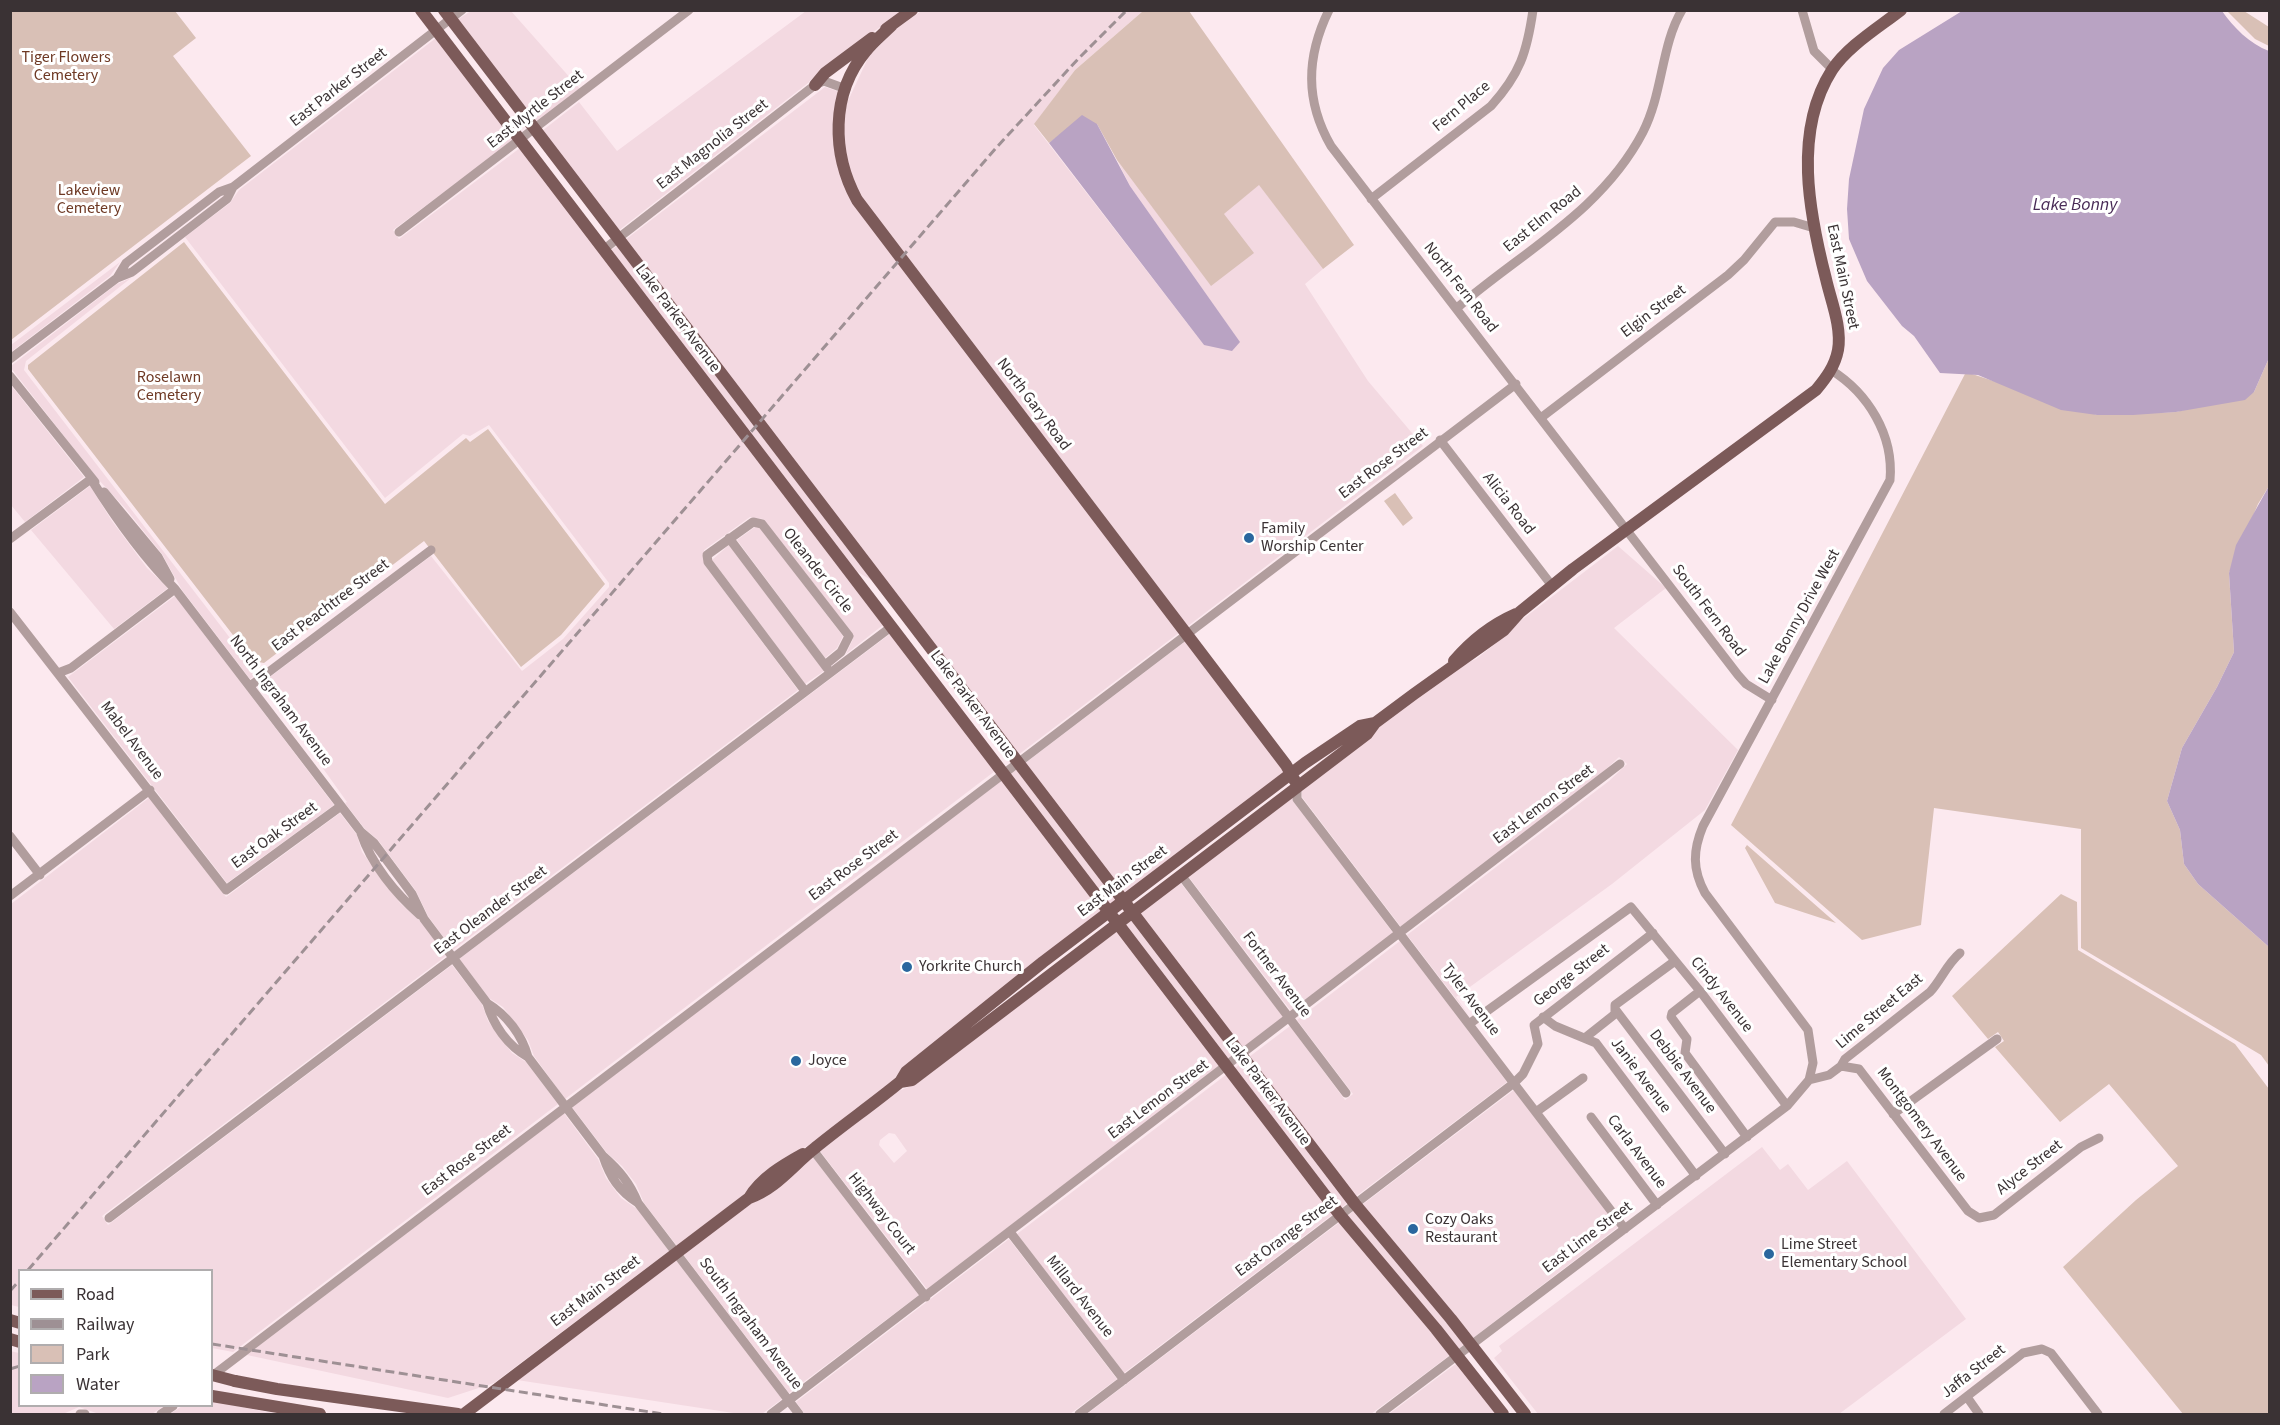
<!DOCTYPE html>
<style>
body{margin:0}
#map{position:relative;width:2280px;height:1425px;overflow:hidden;background:#fce9ef;font-family:"Source Sans 3",sans-serif}
canvas{display:block}
.frame{position:absolute;inset:0;border:12px solid #3a3234;pointer-events:none}
.legend{position:absolute;left:18px;top:1269px;width:195px;height:138px;box-sizing:border-box;background:#fff;border:2px solid #b0adae;margin:0;padding:8px 10px;list-style:none;font-size:18px;color:#3a3234}
.legend li{display:flex;align-items:center;gap:12px;height:30px}
.legend b{width:30px;border:2px solid #b0adae}
</style>
<div id="map">
<canvas width="2280" height="1425"></canvas>
<div class="frame"></div>
<ul class="legend">
<li><b style="height:8px;background:#7c5a59"></b>Road</li>
<li><b style="height:8px;background:#9e9094"></b>Railway</li>
<li><b style="height:16px;background:#d9c0b6"></b>Park</li>
<li><b style="height:16px;background:#b9a3c3"></b>Water</li>
</ul>
</div>
<script>
const ctx = document.querySelector('canvas').getContext('2d');
ctx.lineJoin = 'round';
function fill(path, color) { ctx.fillStyle = color; ctx.fill(path, 'evenodd'); }
function stroke(path, color, width, dash) { ctx.strokeStyle = color; ctx.lineWidth = width; ctx.lineCap = dash ? 'butt' : 'round'; ctx.setLineDash(dash || []); ctx.stroke(path); }
function write(font, color, halo, rows, align = 'center') {
  ctx.font = font + ' "Source Sans 3",sans-serif'; ctx.lineWidth = 6; ctx.setLineDash([]); ctx.textBaseline = 'middle'; ctx.strokeStyle = halo; ctx.fillStyle = color; for (const [text, x, y, turn = 0] of rows) {
    ctx.save(); ctx.translate(x, y); ctx.rotate((+turn || 0) * Math.PI / 180); ctx.textAlign = isNaN(turn) ? turn : align; if (halo) ctx.strokeText(text, 0, 0); ctx.fillText(text, 0, 0); ctx.restore();
  }
}
fill(new Path2D(`
 M 471,11 L 511,11 L 580,89 L 536,123 L 457,20 Z
 M 806,11 L 903,11 L 822,68 L 808,83 L 618,231 L 542,131 L 579,102 L 617,151 Z
 M 921,11 L 1143,11 L 1075,70 L 1034,125 L 1204,345 L 1239,341 L 1130,186 L 1117,160 L 1211,285 L 1224,214 L 1259,184 L 1323,269 L 1305,284 L 1368,381 L 1423,446 L 1188,626 L 861,198 L 846,161 L 843,123 L 846,105 L 869,56 L 895,30 Z
 M 436,38 L 514,140 L 393,230 L 399,239 L 520,148 L 883,625 L 846,654 L 853,639 L 852,633 L 763,519 L 750,517 L 704,550 L 704,564 L 798,690 L 453,950 L 428,916 L 416,891 L 378,840 L 365,829 L 345,803 L 347,802 L 262,683 L 431,556 L 522,671 L 563,639 L 609,587 L 609,583 L 489,425 L 470,436 L 463,434 L 385,498 L 185,237 L 230,203 L 239,190 Z
 M 825,87 L 840,92 L 833,130 L 834,147 L 847,193 L 1180,632 L 1018,755 L 625,240 Z
 M 617,246 L 894,609 L 871,580 L 853,569 L 610,251 Z
 M 120,262 L 110,276 L 11,352 L 11,345 Z
 M 131,278 L 26,361 L 24,370 L 250,664 L 264,668 L 250,679 L 182,590 L 162,554 L 125,508 L 95,476 L 11,368 L 11,366 L 117,284 Z
 M 10,384 L 84,477 L 25,522 L 11,505 Z
 M 90,486 L 112,521 L 147,568 L 168,588 L 114,629 L 31,530 Z
 M 755,527 L 760,528 L 843,636 L 837,648 L 825,658 L 737,540 Z
 M 729,545 L 824,671 L 805,684 L 712,560 Z
 M 1618,546 L 1666,588 L 1614,628 L 1738,750 L 1705,810 L 1612,884 L 1456,997 L 1470,1017 L 1407,935 L 1609,781 L 1627,764 L 1619,757 L 1602,773 L 1401,927 L 1302,797 L 1302,791 L 1381,725 L 1457,668 L 1476,659 L 1509,633 L 1519,622 Z
 M 175,596 L 334,805 L 227,883 L 68,677 Z
 M 890,634 L 995,771 L 565,1099 L 534,1056 L 528,1040 L 518,1027 L 503,1007 L 489,998 L 459,959 Z
 M 1187,640 L 1286,772 L 1125,895 L 1024,764 Z
 M 1017,770 L 1117,901 L 1110,906 L 1009,774 Z
 M 1002,780 L 1102,912 L 903,1067 L 890,1084 L 813,1143 L 784,1158 L 754,1181 L 743,1196 L 677,1246 L 644,1203 L 636,1184 L 622,1166 L 607,1153 L 572,1107 Z
 M 150,797 L 226,897 L 340,813 L 357,835 L 362,852 L 376,871 L 400,903 L 421,922 L 446,956 L 102,1216 L 108,1225 L 452,965 L 482,1004 L 488,1021 L 512,1053 L 526,1062 L 558,1104 L 233,1352 L 212,1348 L 212,1270 L 20,1270 L 19,1307 L 11,1305 L 11,904 Z
 M 1292,798 L 1393,933 L 1291,1011 L 1188,876 Z
 M 1180,882 L 1283,1017 L 1242,1049 L 1139,914 Z
 M 1132,920 L 1235,1055 L 1228,1060 L 1125,925 Z
 M 1117,931 L 1220,1066 L 927,1289 L 820,1151 L 896,1092 L 916,1084 ZM 889,1133 L 895,1134 L 907,1151 L 894,1163 L 879,1145 L 880,1140 Z
 M 1400,941 L 1507,1082 L 1355,1197 L 1249,1057 L 1290,1026 L 1345,1100 L 1353,1094 L 1297,1020 Z
 M 1241,1063 L 1348,1202 L 1341,1208 L 1234,1069 Z
 M 1227,1074 L 1333,1214 L 1124,1373 L 1017,1234 Z
 M 1514,1090 L 1618,1227 L 1473,1338 L 1362,1205 Z
 M 564,1113 L 598,1159 L 606,1178 L 621,1198 L 637,1209 L 669,1251 L 494,1383 L 448,1398 L 247,1355 Z
 M 1762,1147 L 1780,1170 L 1788,1164 L 1808,1190 L 1847,1161 L 1966,1319 L 1839,1414 L 1538,1414 L 1494,1358 L 1502,1351 L 1499,1346 Z
 M 813,1157 L 919,1295 L 789,1393 L 683,1254 L 750,1204 L 766,1197 Z
 M 1354,1211 L 1465,1344 L 1458,1349 L 1347,1216 Z
 M 1340,1222 L 1450,1355 L 1371,1414 L 1087,1414 Z
 M 1009,1239 L 1117,1379 L 1070,1414 L 805,1414 L 796,1402 Z
 M 676,1260 L 782,1399 L 762,1414 L 740,1414 L 517,1380 Z
 M 10,1351 L 19,1353 L 20,1406 L 164,1406 L 152,1414 L 99,1414 L 79,1407 L 63,1414 L 11,1414 Z
 M 1457,1363 L 1497,1414 L 1389,1414 Z
 M 212,1401 L 267,1412 L 285,1414 L 170,1414 L 182,1406 L 212,1406 Z`), '#f3d9e1');
fill(new Path2D(`
 M 11,10 L 175,11 L 196,38 L 173,56 L 251,156 L 11,340 Z
 M 1143,11 L 1189,11 L 1354,245 L 1323,269 L 1259,185 L 1224,214 L 1254,253 L 1211,286 L 1117,160 L 1097,124 L 1064,132 L 1049,143 L 1034,124 L 1075,70 Z
 M 2227,11 L 2244,11 L 2269,27 L 2269,11 L 2269,46 L 2255,39 Z
 M 184,242 L 385,504 L 466,438 L 470,442 L 488,429 L 605,584 L 561,635 L 521,667 L 424,541 L 264,663 L 253,661 L 28,369 L 28,365 Z
 M 2269,358 L 2269,486 L 2258,504 L 2229,573 L 2234,652 L 2217,687 L 2182,748 L 2167,801 L 2180,830 L 2184,864 L 2198,884 L 2269,947 L 2269,1066 L 2261,1055 L 2081,948 L 2081,829 L 1934,808 L 1921,925 L 1862,940 L 1731,825 L 1966,372 L 2097,415 L 2176,412 L 2254,392 Z
 M 1395,493 L 1413,518 L 1403,526 L 1384,501 Z
 M 1747,845 L 1836,923 L 1775,903 L 1745,848 Z
 M 2061,894 L 2077,902 L 2078,950 L 2235,1044 L 2269,1089 L 2269,1414 L 2183,1414 L 2063,1267 L 2136,1200 L 2178,1166 L 2109,1084 L 2060,1122 L 1995,1047 L 2004,1041 L 1998,1032 L 1988,1039 L 1952,996 Z`), '#d9c0b6');
fill(new Path2D(`
 M 1962,11 L 2222,11 C 2233,27 2250,44 2269,51 L 2269,358 L 2254,392 L 2245,400 L 2176,412 L 2133,415 L 2097,415 L 2061,410 L 1978,375 L 1940,373 L 1914,336 L 1902,326 L 1867,281 L 1849,239 L 1847,209 L 1849,179 L 1864,109 L 1883,68 L 1899,50 Z
 M 1082,115 L 1097,124 L 1130,186 L 1240,342 L 1232,351 L 1204,345 L 1049,143 Z
 M 2269,486 L 2269,947 L 2198,884 L 2184,864 L 2180,830 L 2167,801 L 2182,748 L 2217,687 L 2234,652 L 2229,573 L 2236,545 Z`), '#b9a3c3');
stroke(new Path2D(`
 M 1329,10 C 1306,57 1305,101 1331,146 L 1738,675 L 1746,684 L 1772,700
 M 1802,10 L 1814,51 L 1833,70
 M 1371,199 L 1491,106 C 1520,74 1527,52 1533,10
 M 399,232 L 689,10
 M 603,250 L 815,85 L 824,81 L 846,89
 M 117,278 L 126,263 L 219,192 L 233,187 L 462,10
 M 1457,308 C 1522,252 1602,211 1643,132 C 1663,93 1661,45 1682,10
 M 10,359 L 117,278 L 132,272 L 227,199 L 233,187
 M 10,376 L 95,482
 M 1542,417 L 1728,275 L 1744,260 L 1775,222 L 1794,222 L 1814,228
 M 1440,440 L 1553,587
 M 91,479 C 116,519 142,556 175,589 L 361,832 L 374,843 L 412,894 L 424,919 L 487,1003 C 493,1025 508,1046 528,1057
 M 104,492 L 158,557 L 170,579
 M 729,538 L 827,668
 M 10,539 L 91,479
 M 10,612 L 226,890 L 341,806
 M 58,673 L 71,668 L 175,589
 M 250,686 L 431,550
 M 805,691 L 708,562 L 707,555 L 753,522 L 762,524 L 849,636 L 841,652 L 825,665
 M 1297,788 L 1297,799 L 1625,1229
 M 361,833 C 371,864 396,894 420,915
 M 10,836 L 40,875
 M 1181,875 L 1346,1093
 M 10,896 L 150,790
 M 1700,991 L 1672,1013 L 1671,1017 L 1687,1039 L 1685,1053 L 1747,1137
 M 487,1003 C 507,1015 522,1035 528,1057 L 603,1156 C 619,1170 630,1183 638,1203 L 799,1414
 M 1615,1009 L 1725,1154
 M 1543,1017 L 1555,1026 L 1596,1043 L 1696,1176
 M 1469,1024 L 1631,907 L 1700,991 L 1787,1106
 M 1586,1037 L 1615,1014 L 1615,1005 L 1675,961
 M 1841,1066 L 1845,1059 L 1930,992 C 1941,980 1947,964 1960,953
 M 1809,1080 L 1829,1075 L 1841,1066 L 1859,1069 L 1968,1211 L 1979,1218 L 1994,1215 L 2081,1147 L 2099,1138
 M 1536,1112 L 1583,1078
 M 1893,1114 L 1997,1039
 M 1591,1117 L 1657,1205
 M 813,1150 L 926,1297
 M 603,1156 C 610,1177 619,1191 638,1203
 M 109,1218 L 891,627
 M 1010,1232 L 1124,1380
 M 212,1376 L 1516,384
 M 1967,1397 L 1979,1414
 M 80,1414 L 85,1414
 M 161,1414 L 173,1406
 M 771,1414 L 1620,764
 M 1079,1414 L 1514,1083 L 1523,1074 L 1538,1044 L 1534,1025 L 1653,933
 M 1380,1414 L 1787,1106 L 1809,1080 L 1813,1063 L 1808,1030 L 1705,893 C 1692,869 1693,850 1703,826 L 1890,480 C 1894,435 1868,393 1831,370
 M 1944,1414 L 2023,1353 L 2042,1349 L 2051,1353 L 2098,1414`), '#b19d9d', 9);
stroke(new Path2D(`
 M 421,10 L 1340,1215 L 1436,1329 L 1503,1414
 M 444,10 L 1355,1204 L 1451,1319 L 1525,1414
 M 892,25 C 883,34 873,42 866,51 C 830,94 832,154 857,200 L 1286,765 L 1295,781
 M 886,29 L 912,10
 M 815,85 L 825,73 L 872,38
 M 1454,661 C 1471,641 1491,625 1516,614
 M 900,1082 L 912,1080 L 1367,734 L 1375,723 L 1414,694 L 1504,630 L 1520,612 L 1573,569 L 1816,390 C 1826,378 1835,366 1838,350 C 1842,327 1831,301 1826,279 C 1809,213 1793,131 1832,70 C 1848,46 1878,28 1901,10
 M 749,1198 C 761,1178 783,1165 803,1154
 M 10,1320 L 20,1323
 M 10,1339 L 20,1342
 M 235,1381 L 277,1389 L 458,1414
 M 212,1396 L 320,1414
 M 464,1414 L 749,1198 C 777,1188 793,1165 815,1148 C 843,1125 872,1105 900,1082 L 906,1072 L 1043,962 L 1305,763 L 1360,726 L 1375,723`), '#7c5a59', 12);
stroke(new Path2D(`
 M 28,1270 L 996,148 L 1078,59 L 1127,10
 M 10,1291 L 20,1280
 M 212,1344 L 663,1414
 M 10,1369 L 20,1366`), '#9e9094', 3, [9, 4.5]);
stroke(new Path2D(`
 M 212,1375 L 235,1381`), '#7c5a59', 12);
for (const [x, y, r, color] of [
 [1249,538,6,"#2a679e"],
 [907,967,6,"#2a679e"],
 [796,1061,6,"#2a679e"],
 [1413,1229,6,"#2a679e"],
 [1769,1254,6,"#2a679e"]
]) { const dot = new Path2D(); dot.arc(x, y, r, 0, 2 * Math.PI); ctx.fillStyle = color; ctx.fill(dot); stroke(dot, '#fff', 2); }
write('16px', '#6e3924', '#fff', [
 ["Tiger Flowers",66,58],
 ["Cemetery",66,76],
 ["Lakeview",89,191],
 ["Cemetery",89,209],
 ["Roselawn",169,378],
 ["Cemetery",169,396]
]);
write('16px', '#3a3234', '#fff', [
 ["East Parker Street",339,88,-38],
 ["Fern Place",1462,107,-40],
 ["East Myrtle Street",536,110,-38],
 ["East Magnolia Street",713,145,-38],
 ["East Elm Road",1543,220,-39],
 ["East Main Street",1842,277,78],
 ["North Fern Road",1460,288,52],
 ["Elgin Street",1654,312,-37],
 ["Lake Parker Avenue",677,319,53],
 ["North Gary Road",1033,405,53],
 ["East Rose Street",1384,464,-37],
 ["Alicia Road",1508,504,52],
 ["Oleander Circle",817,571,52],
 ["East Peachtree Street",331,606,-37],
 ["South Fern Road",1708,611,53],
 ["Lake Bonny Drive West",1800,617,-61],
 ["North Ingraham Avenue",280,701,53],
 ["Lake Parker Avenue",972,705,53],
 ["Mabel Avenue",131,741,53],
 ["East Lemon Street",1544,805,-37],
 ["East Oak Street",275,836,-36],
 ["East Rose Street",854,866,-37],
 ["East Main Street",1123,882,-37],
 ["East Oleander Street",491,911,-37],
 ["Fortner Avenue",1276,975,53],
 ["George Street",1572,976,-38],
 ["Cindy Avenue",1721,995,52],
 ["Tyler Avenue",1470,1000,53],
 ["Lime Street East",1880,1012,-40],
 ["Debbie Avenue",1682,1072,53],
 ["Janie Avenue",1640,1076,53],
 ["Lake Parker Avenue",1267,1092,53],
 ["East Lemon Street",1159,1100,-37],
 ["Montgomery Avenue",1921,1125,53],
 ["Carla Avenue",1636,1152,53],
 ["East Rose Street",467,1161,-37],
 ["Alyce Street",2030,1168,-38],
 ["Highway Court",881,1214,52],
 ["East Orange Street",1287,1237,-37],
 ["East Lime Street",1588,1238,-37],
 ["East Main Street",596,1292,-37],
 ["Millard Avenue",1079,1297,52],
 ["South Ingraham Avenue",750,1324,53],
 ["Jaffa Street",1974,1372,-38]
]);
write('16px', '#3a3234', '#fff', [
 ["Family",1261,529],
 ["Worship Center",1261,547],
 ["Yorkrite Church",919,967],
 ["Joyce",808,1061],
 ["Cozy Oaks",1425,1220],
 ["Restaurant",1425,1238],
 ["Lime Street",1781,1245],
 ["Elementary School",1781,1263]
], 'left');
write('italic 18px', '#482a56', '#fff', [
 ["Lake Bonny",2075,206]
]);
</script>
